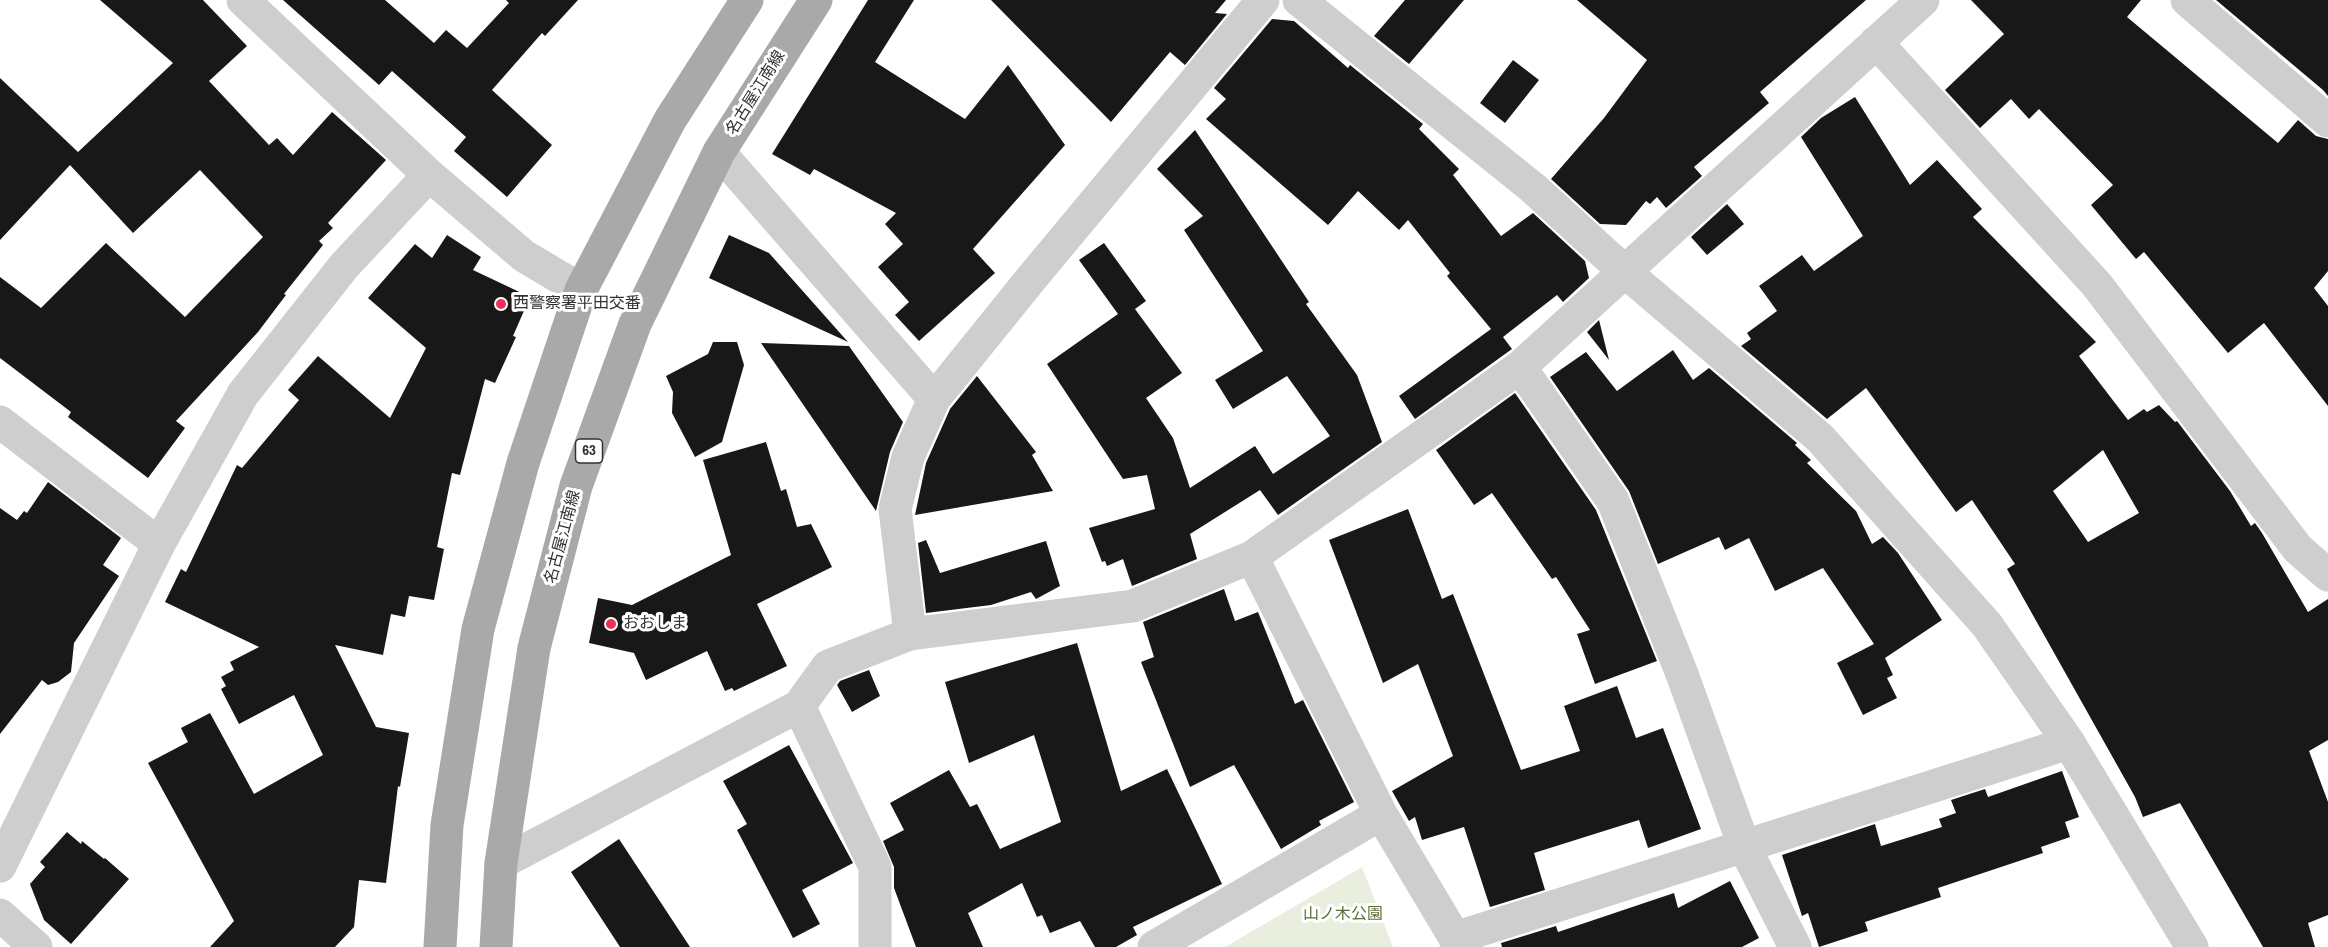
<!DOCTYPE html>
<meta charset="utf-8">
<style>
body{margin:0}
canvas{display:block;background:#fff}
</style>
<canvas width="2328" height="947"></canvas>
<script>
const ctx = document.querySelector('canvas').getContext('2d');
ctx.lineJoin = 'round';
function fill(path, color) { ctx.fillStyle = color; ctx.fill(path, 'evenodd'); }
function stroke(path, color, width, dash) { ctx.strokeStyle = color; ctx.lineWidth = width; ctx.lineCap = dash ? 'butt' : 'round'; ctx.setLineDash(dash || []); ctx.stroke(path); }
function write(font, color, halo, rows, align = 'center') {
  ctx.font = font + ' "Archivo Narrow","Noto Sans JP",sans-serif'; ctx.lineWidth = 6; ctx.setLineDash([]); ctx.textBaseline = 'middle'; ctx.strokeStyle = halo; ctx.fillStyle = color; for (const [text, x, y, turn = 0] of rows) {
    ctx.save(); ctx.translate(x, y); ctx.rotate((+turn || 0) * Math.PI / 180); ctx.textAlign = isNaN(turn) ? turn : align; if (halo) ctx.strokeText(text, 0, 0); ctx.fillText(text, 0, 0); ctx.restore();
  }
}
fill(new Path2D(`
 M 1362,867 L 1393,947 L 1225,947 Z`), '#e9eedf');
fill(new Path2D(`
 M 100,0 L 203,0 L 247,46 L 209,81 L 269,145 L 277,138 L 293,155 L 332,112 L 386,160 L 328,223 L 333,228 L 319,241 L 323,245 L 284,294 L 286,295 L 258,332 L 176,421 L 185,428 L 148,478 L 68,417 L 71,412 L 0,358 L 0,277 L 41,308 L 106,243 L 185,317 L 263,237 L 200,170 L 133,233 L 70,165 L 0,240 L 0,78 L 78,152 L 173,63 Z
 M 283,0 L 385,0 L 434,43 L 446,30 L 467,48 L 509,3 L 506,0 L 578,0 L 545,36 L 542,33 L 492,90 L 552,145 L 507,197 L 454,151 L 466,137 L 392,71 L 379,85 Z
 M 868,0 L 914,0 L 875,62 L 965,119 L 1008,65 L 1065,145 L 973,249 L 995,273 L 919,341 L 895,315 L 909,302 L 878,267 L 903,244 L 885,224 L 896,213 L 814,169 L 810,175 L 772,154 Z
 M 991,0 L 1226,0 L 1215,13 L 1227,14 L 1185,65 L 1170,52 L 1111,122 Z
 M 1405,0 L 1464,0 L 1409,64 L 1374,36 Z
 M 1577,0 L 1866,0 L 1760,92 L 1769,103 L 1694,167 L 1702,176 L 1666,208 L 1657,197 L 1650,204 L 1646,201 L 1626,225 L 1600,224 L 1551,179 L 1604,118 L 1647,60 Z
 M 1971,0 L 2141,0 L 2127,17 L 2278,143 L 2298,120 L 2316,136 L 2328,139 L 2328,271 L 2314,288 L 2328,306 L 2328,406 L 2264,323 L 2228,353 L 2144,252 L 2136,259 L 2091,205 L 2113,185 L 2039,109 L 2029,119 L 2011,99 L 1980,128 L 1945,90 L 2004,34 Z
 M 2216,0 L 2328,0 L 2328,96 L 2323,90 Z
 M 1272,19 L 1294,21 L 1348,68 L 1350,65 L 1423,124 L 1419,129 L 1459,169 L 1453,175 L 1501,236 L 1533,213 L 1585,261 L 1589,278 L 1563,302 L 1557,295 L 1503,337 L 1512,349 L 1415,419 L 1399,396 L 1491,329 L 1447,276 L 1450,273 L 1408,220 L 1399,230 L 1358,191 L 1328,225 L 1206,119 L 1226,99 L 1214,88 Z
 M 1513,60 L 1539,80 L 1505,123 L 1480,103 Z
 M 1855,97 L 1910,185 L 1937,160 L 1982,209 L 1973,217 L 2096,342 L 2079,356 L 2128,420 L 2144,409 L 2147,412 L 2159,405 L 2175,422 L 2177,421 L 2230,491 L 2251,526 L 2255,523 L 2262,533 L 2308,612 L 2328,599 L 2328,740 L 2309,751 L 2328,802 L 2328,915 L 2308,923 L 2315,947 L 2263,947 L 2180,803 L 2143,817 L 2135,797 L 2007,569 L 2015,564 L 1972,500 L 1956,512 L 1866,388 L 1827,419 L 1741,346 L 1751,339 L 1747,333 L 1777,311 L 1759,286 L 1802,255 L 1814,271 L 1863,236 L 1801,137 L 1821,118 ZM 2103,450 L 2139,513 L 2088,542 L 2053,491 Z
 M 1195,130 L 1309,302 L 1306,304 L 1357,375 L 1382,442 L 1278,515 L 1260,490 L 1190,534 L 1197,559 L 1132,586 L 1123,559 L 1107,566 L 1105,561 L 1102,562 L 1089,528 L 1155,509 L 1147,475 L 1123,479 L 1047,364 L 1118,314 L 1079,260 L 1104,243 L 1146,301 L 1135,309 L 1182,373 L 1146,398 L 1173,438 L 1190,488 L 1255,446 L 1273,474 L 1330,436 L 1287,376 L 1233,409 L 1215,380 L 1263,351 L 1184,230 L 1203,216 L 1157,169 Z
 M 1727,204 L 1744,224 L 1707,255 L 1691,237 Z
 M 447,235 L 481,257 L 473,270 L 530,297 L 513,336 L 516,337 L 495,383 L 485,379 L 460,475 L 452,473 L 437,547 L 444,549 L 434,600 L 409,596 L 405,617 L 391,614 L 383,655 L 335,645 L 376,727 L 409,733 L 400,787 L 398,786 L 386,883 L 359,880 L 354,927 L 335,947 L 210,947 L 234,921 L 148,763 L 188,742 L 181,728 L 210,713 L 254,794 L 323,755 L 294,695 L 239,724 L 221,689 L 226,686 L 221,677 L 234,670 L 230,662 L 259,647 L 165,602 L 181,569 L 186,572 L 237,465 L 242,468 L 299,400 L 288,390 L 318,356 L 390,418 L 426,348 L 368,298 L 415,244 L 432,258 Z
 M 729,235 L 769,253 L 848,342 L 709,278 Z
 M 1599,320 L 1609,360 L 1587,332 Z
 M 713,342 L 737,342 L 744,365 L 722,442 L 695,457 L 672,413 L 673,392 L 666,376 L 708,354 Z
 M 761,343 L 849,346 L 903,422 L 890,452 L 876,511 Z
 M 1673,350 L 1693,380 L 1709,368 L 1797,443 L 1795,445 L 1811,460 L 1807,463 L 1856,511 L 1872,544 L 1883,537 L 1898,553 L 1942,620 L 1885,658 L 1893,675 L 1887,678 L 1897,698 L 1863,715 L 1837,663 L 1874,644 L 1823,568 L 1775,591 L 1749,538 L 1725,550 L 1719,537 L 1658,564 L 1629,491 L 1550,377 L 1586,352 L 1617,391 Z
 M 977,376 L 1036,452 L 1032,455 L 1053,491 L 915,515 L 926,463 L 950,409 Z
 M 1515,393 L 1596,510 L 1657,661 L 1595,684 L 1577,634 L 1590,630 L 1556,577 L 1552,579 L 1492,493 L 1474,505 L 1436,450 Z
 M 766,442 L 781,491 L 786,489 L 797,527 L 811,524 L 832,567 L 757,604 L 787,666 L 734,691 L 732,688 L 725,691 L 707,651 L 646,680 L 634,653 L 589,643 L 598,598 L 632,605 L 731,555 L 703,460 Z
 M 48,482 L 121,538 L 103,565 L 119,576 L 74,643 L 71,672 L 58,682 L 48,685 L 42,680 L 0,734 L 0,508 L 17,520 L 24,511 L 27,513 Z
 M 1408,509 L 1442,599 L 1453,594 L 1521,770 L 1580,751 L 1564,706 L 1617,686 L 1636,738 L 1663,728 L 1701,829 L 1648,848 L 1639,820 L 1534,853 L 1545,890 L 1490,907 L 1464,827 L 1422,840 L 1415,817 L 1409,821 L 1392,791 L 1453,756 L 1418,664 L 1383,683 L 1329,540 Z
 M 926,540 L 940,573 L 1046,541 L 1060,586 L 1036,599 L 1031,592 L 991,605 L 926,613 L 918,543 Z
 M 1224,589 L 1235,621 L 1258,612 L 1295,704 L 1303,700 L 1354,802 L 1319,821 L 1321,825 L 1281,849 L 1234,765 L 1190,787 L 1141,662 L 1154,657 L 1143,622 Z
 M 1077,643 L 1121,791 L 1167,769 L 1222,884 L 1133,927 L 1137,935 L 1116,947 L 1095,947 L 1080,921 L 1050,933 L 1042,915 L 1037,917 L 1022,883 L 968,913 L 983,947 L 916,947 L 894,888 L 894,867 L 883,841 L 904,830 L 890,803 L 949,770 L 970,807 L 977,804 L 1000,849 L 1061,822 L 1034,735 L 969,763 L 945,682 Z
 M 869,670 L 880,696 L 852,712 L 837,685 L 840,681 Z
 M 789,745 L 853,863 L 802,890 L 820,924 L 793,938 L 737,830 L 747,824 L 723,781 Z
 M 2062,771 L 2079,817 L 2065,822 L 2070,837 L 2041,847 L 2043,853 L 1938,888 L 1941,897 L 1865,922 L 1868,931 L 1819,947 L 1808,913 L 1802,916 L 1782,855 L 1875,824 L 1881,846 L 1942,827 L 1939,819 L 1956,813 L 1951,800 L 1985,789 L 1988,797 Z
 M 67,832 L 81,844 L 82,841 L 104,859 L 105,858 L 129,879 L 71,944 L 44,920 L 30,884 L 45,867 L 40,862 Z
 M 619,839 L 690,947 L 620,947 L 571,872 Z
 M 1730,881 L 1759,938 L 1742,947 L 1502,947 L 1501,943 L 1556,926 L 1558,932 L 1674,893 L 1678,908 Z`), '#181818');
stroke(new Path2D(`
 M 243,0 L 429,175 L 524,256 L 581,290
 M 1299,0 L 1533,188 L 1624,271 L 1820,438 L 1987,625 L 2069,743 L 2192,947
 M 2187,0 L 2328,121
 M 1876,42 L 2097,285 L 2298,549 L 2328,575
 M 719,152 L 934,399
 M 1520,367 L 1613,501 L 1682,674 L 1744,846 L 1795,947
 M 0,422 L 159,544
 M 1252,557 L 1381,814 L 1455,938 L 1457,947
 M 910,634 L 895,509 L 908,457 L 934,399 L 1030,280 L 1263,0
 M 501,863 L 799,706
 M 0,866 L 159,544 L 243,394 L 344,266 L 429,175
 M 0,915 L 36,947
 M 1455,938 L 2069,743
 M 875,947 L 875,867 L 799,706 L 828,666 L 910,634 L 1133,606 L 1252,557 L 1520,367 L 1923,0
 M 1154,947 L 1381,814`), '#cecece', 33);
stroke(new Path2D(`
 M 440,947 L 447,825 L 478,629 L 523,463 L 581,290 L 670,120 L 747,0
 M 496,947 L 501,863 L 534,648 L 576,486 L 635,324 L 719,152 L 816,0`), '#a9a9a9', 33);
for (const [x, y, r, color] of [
 [501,304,6,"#ea315c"],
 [611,624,6,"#ea315c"]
]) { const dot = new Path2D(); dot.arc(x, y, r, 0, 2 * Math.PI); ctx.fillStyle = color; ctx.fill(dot); stroke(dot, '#fff', 2); }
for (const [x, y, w] of [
 [589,451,27]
]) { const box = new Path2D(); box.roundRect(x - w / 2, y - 12, w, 24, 4.5); ctx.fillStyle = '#fff'; ctx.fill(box); stroke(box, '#313131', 1.5); }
write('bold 15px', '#313131', null, [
 ["63",589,451]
]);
write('16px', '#313131', '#fff', [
 ["名古屋江南線",756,93,-58],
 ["名古屋江南線",563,537,-75]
]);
write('16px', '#313131', '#fff', [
 ["西警察署平田交番",513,304],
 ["おおしま",623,624]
], 'left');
write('16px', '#5c6f3c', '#fff', [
 ["山ノ木公園",1343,915]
]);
</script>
